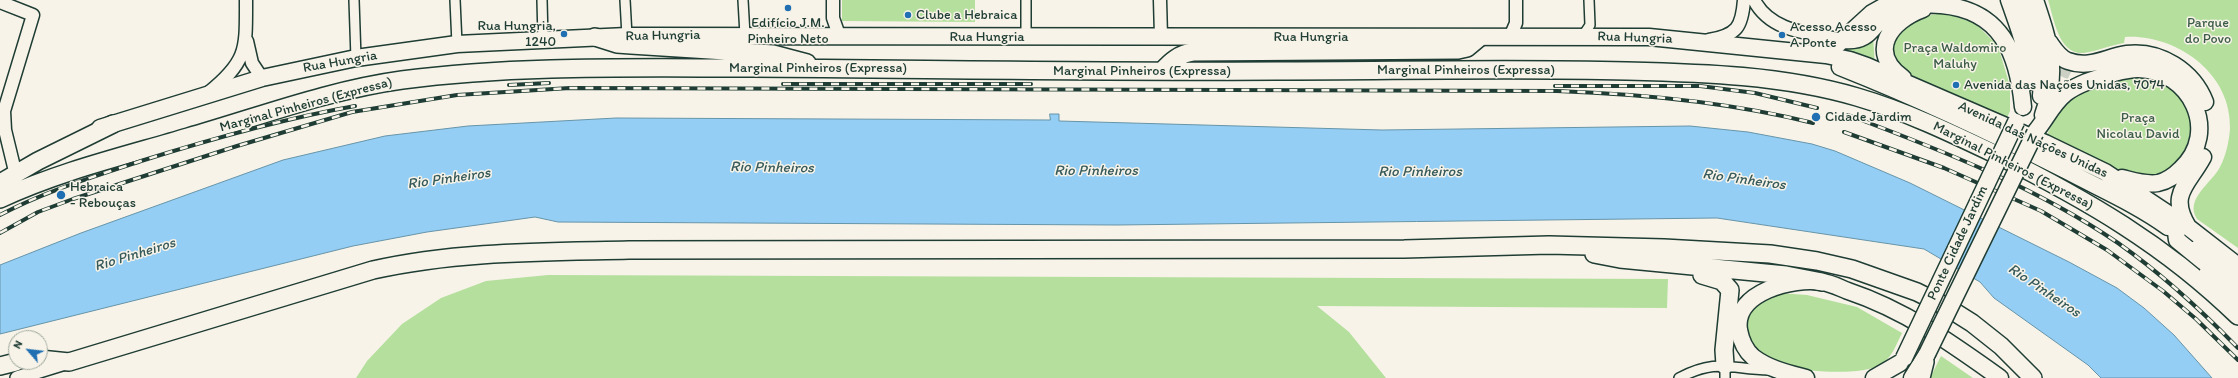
<!DOCTYPE html>
<meta charset="utf-8">
<style>
body{margin:0}
#map{position:relative;width:2238px;height:378px;overflow:hidden;background:#f7f3e8;font-family:Itim,sans-serif}
canvas{display:block}
.north{position:absolute;left:8px;top:330px;width:40px;height:40px;box-sizing:border-box;background:#f7f3e8;border:1px solid #a1aaa0;border-radius:50%;rotate:298deg;font-size:11px;font-weight:700;line-height:16px;text-align:center;color:#1f3d34}
.north::after{content:'';display:block;margin:auto;width:14px;height:18px;background:#1f6fb2;clip-path:polygon(50% 0,100% 100%,50% 72%,0 100%)}
</style>
<div id="map">
<canvas width="2238" height="378"></canvas>
<div class="north">N</div>
</div>
<script>
const ctx = document.querySelector('canvas').getContext('2d');
ctx.lineJoin = 'round';
function fill(path, color) { ctx.fillStyle = color; ctx.fill(path, 'evenodd'); }
function stroke(path, color, width, dash) { ctx.strokeStyle = color; ctx.lineWidth = width; ctx.lineCap = dash ? 'butt' : 'round'; ctx.setLineDash(dash || []); ctx.stroke(path); }
function write(font, color, halo, rows, align = 'center') {
  ctx.font = font + ' Itim,sans-serif'; ctx.lineWidth = 3; ctx.setLineDash([]); ctx.textBaseline = 'middle'; ctx.strokeStyle = halo; ctx.fillStyle = color; for (const [text, x, y, turn = 0] of rows) {
    ctx.save(); ctx.translate(x, y); ctx.rotate((+turn || 0) * Math.PI / 180); ctx.textAlign = isNaN(turn) ? turn : align; if (halo) ctx.strokeText(text, 0, 0); ctx.fillText(text, 0, 0); ctx.restore();
  }
}
fill(new Path2D(`
 M 842,0 L 975,0 L 975,22 L 842,21 Z
 M 2048,0 L 2238,0 L 2238,248 L 2197,219 C 2184,199 2212,183 2220,167 C 2226,156 2229,141 2230,129 C 2232,73 2176,34 2125,37 L 2124,43 C 2111,45 2097,51 2084,53 C 2058,55 2054,18 2048,0 Z
 M 1943,13 L 1975,23 L 1998,46 L 2010,86 L 2010,111 L 2006,120 L 1904,74 L 1891,58 L 1892,38 L 1915,18 Z
 M 1873,36 L 1875,66 L 1835,54 Z
 M 2150,76 C 2158,81 2169,85 2176,92 C 2210,122 2180,182 2137,180 C 2130,180 2121,173 2114,171 C 2091,161 2068,150 2044,140 L 2062,106 L 2079,93 L 2120,77 Z
 M 548,275 L 1668,279 L 1667,308 L 1317,306 L 1349,332 L 1386,378 L 356,378 L 367,361 L 402,324 L 441,298 L 486,281 Z
 M 1778,293 L 1807,295 L 1857,307 L 1902,333 C 1896,345 1892,358 1880,365 C 1857,378 1769,372 1752,351 C 1743,340 1746,326 1746,313 L 1760,297 Z
 M 1941,356 L 1973,378 L 1930,378 Z`), '#b4df9d');
const water = new Path2D(`
 M 1050,114 L 1059,114 L 1059,121 L 1382,130 L 1690,126 L 1748,132 L 1812,144 L 1835,151 L 1910,183 L 2069,262 L 2117,288 L 2144,308 L 2174,335 L 2212,378 L 2101,378 L 2088,365 L 1994,298 L 1980,282 L 1924,249 L 1717,218 L 1116,225 L 558,222 L 535,217 L 427,232 L 353,246 L 0,334 L 0,265 L 81,233 L 283,160 L 385,136 L 468,126 L 616,118 L 1050,120 Z`);
fill(water, '#95cef5');
stroke(water, '#6694a8', 1);
stroke(new Path2D(`
 M 2045,51 L 2058,66 L 2071,72`), '#cccfc4', 16, [16, 8]);
const minor = new Path2D(`
 M 354,0 L 356,58
 M 455,0 L 457,44
 M 542,0 L 543,39
 M 625,0 L 627,36
 M 743,0 L 745,35
 M 1026,0 L 1026,38
 M 1582,37 L 1590,25 L 1589,0
 M 1679,378 C 1717,358 1730,369 1769,370
 M 1725,378 L 1725,365`);
const tertiary = new Path2D(`
 M 833,0 L 833,18 L 839,35
 M 1160,0 L 1161,36
 M 1754,0 C 1771,33 1811,33 1844,40
 M 0,2 L 33,15 L 4,111 L 5,130 L 14,167
 M 1510,37 L 1516,23 L 1516,0
 M 1709,40 C 1737,35 1742,27 1744,0
 M 247,41 L 252,63 L 262,78
 M 208,93 C 248,61 246,49 246,0`);
const secondary = new Path2D(`
 M 17,378 L 65,363
 M 1923,378 L 1927,362 L 1926,356`);
const trunk = new Path2D(`
 M 2009,0 C 2018,26 2030,54 2028,82
 M 2021,0 C 2031,31 2044,62 2041,96
 M 2035,0 C 2049,42 2059,71 2043,115
 M 1844,40 C 1873,43 1872,21 1893,10 C 1909,3 1924,4 1941,5 C 2001,10 2018,53 2023,107
 M 2049,42 C 2054,49 2059,58 2068,61 C 2090,69 2106,57 2127,54 C 2160,50 2193,71 2205,102
 M 1838,44 L 1872,13 L 1890,3
 M 1840,67 C 1918,98 1993,133 2067,171 C 2101,189 2136,204 2168,227
 M 1903,78 C 1867,52 1890,21 1923,9
 M 100,128 L 262,78 L 356,58 L 457,44 L 627,36 L 1649,37 L 1826,55 L 1850,60 L 1867,66 L 2045,143 L 2105,172 L 2188,227 L 2238,266
 M 2036,131 C 2046,119 2053,103 2066,93 C 2079,83 2098,78 2114,73 C 2122,71 2130,69 2138,69 C 2190,70 2221,131 2181,169 C 2174,176 2168,181 2158,183 C 2146,185 2134,181 2122,178
 M 2188,227 C 2168,194 2188,185 2203,157
 M 2176,232 L 2177,240 L 2204,262
 M 2198,248 L 2238,282
 M 1806,378 C 1787,373 1769,369 1753,357 C 1745,350 1741,341 1739,330 C 1733,292 1794,277 1822,282 C 1831,283 1840,288 1848,291 C 1905,310 1951,343 2000,378
 M 1874,378 L 1900,363
 M 1912,378 L 1927,354`);
const motorway = new Path2D(`
 M 595,37 L 617,44 L 631,45 L 773,54 L 807,63
 M 1162,71 C 1171,61 1179,54 1193,52 L 1458,50 L 1467,48 L 1479,38
 M 0,183 L 38,161 L 113,124
 M 0,199 C 60,171 124,156 188,137 C 258,117 329,90 402,80 C 517,65 635,68 751,68 C 926,69 1101,72 1276,71 C 1393,71 1509,68 1626,71 C 1703,73 1782,75 1857,97 C 1905,111 1951,133 1997,155 C 2087,200 2165,245 2238,316
 M 1594,254 L 1620,259 L 1786,275 L 1822,282
 M 2208,273 L 2238,296
 M 1702,275 L 1722,281 L 1730,290 L 1724,350 L 1725,365
 M 40,359 L 69,362 L 373,270 C 457,251 543,252 629,250 L 1404,249 L 1549,245 L 1664,248 L 1770,254 L 1817,261 L 1852,269 L 1917,292 L 1945,306 L 1972,323 L 2001,346 L 2033,378
 M 0,366 L 16,362`);
stroke(minor, '#1f3d34', 12);
stroke(tertiary, '#1f3d34', 15);
stroke(secondary, '#1f3d34', 16);
stroke(trunk, '#1f3d34', 19);
stroke(motorway, '#1f3d34', 20);
stroke(minor, '#f7f3e8', 9);
stroke(tertiary, '#f7f3e8', 12);
stroke(secondary, '#f7f3e8', 13);
stroke(trunk, '#f7f3e8', 16);
stroke(motorway, '#f7f3e8', 17);
const rail = new Path2D(`
 M 783,84 L 1031,84
 M 509,85 L 549,83
 M 1555,86 L 1700,86 L 1755,93 L 1817,108
 M 1848,115 C 1941,150 2036,187 2118,243 C 2162,274 2201,310 2238,348
 M 1844,132 L 1944,168 L 2041,211 L 2107,250 L 2163,291 L 2196,319 L 2238,360
 M 0,215 C 45,191 93,177 141,161 C 211,139 282,119 355,106
 M 0,233 L 38,212 L 73,199 L 237,146 L 352,112 L 457,95 L 570,88 L 1557,91 C 1643,94 1729,102 1813,123`);
stroke(rail, '#1f3d34', 4);
stroke(rail, '#f7f3e8', 2.5, [8]);
const trunkBridge = new Path2D(`
 M 1927,354 L 2035,133
 M 1904,358 L 2016,122`);
stroke(trunkBridge, '#1f3d34', 19, []);
stroke(trunkBridge, '#f7f3e8', 16);
for (const [x, y, r, color] of [
 [788,8,4,"#1f6fb2"],
 [908,15,4,"#1f6fb2"],
 [564,34,4,"#1f6fb2"],
 [1782,35,4,"#1f6fb2"],
 [1956,85,4,"#1f6fb2"],
 [1816,117,5,"#1f6fb2"],
 [61,195,5,"#1f6fb2"]
]) { const dot = new Path2D(); dot.arc(x, y, r, 0, 2 * Math.PI); ctx.fillStyle = color; ctx.fill(dot); stroke(dot, '#f7f3e8', 1.5); }
write('14px', '#1f3d34', '#f7f3e8', [
 ["Clube a Hebraica",916,15],
 ["Edifício J.M.",788,23,"center"],
 ["Pinheiro Neto",788,39,"center"],
 ["Rua Hungria,",556,26,"right"],
 ["1240",556,42,"right"],
 ["Acesso Acesso",1790,27],
 ["A Ponte",1790,43],
 ["Avenida das Nações Unidas, 7074",1964,85],
 ["Cidade Jardim",1825,117],
 ["Hebraica",70,187],
 ["- Rebouças",70,203]
], 'left');
write('14px', '#3d5d49', '#f7f3e8', [
 ["Parque",2208,23],
 ["do Povo",2208,39],
 ["Praça Waldomiro",1955,48],
 ["Maluhy",1955,64],
 ["Praça",2138,118],
 ["Nicolau David",2138,134]
]);
write('14px', '#1f3d34', '#f7f3e8', [
 ["Rua Hungria",663,36,-1],
 ["Rua Hungria",987,37],
 ["Rua Hungria",1311,37],
 ["Rua Hungria",1635,38,2],
 ["Rua Hungria",340,62,-10],
 ["Marginal Pinheiros (Expressa)",818,68],
 ["Marginal Pinheiros (Expressa)",1466,70],
 ["Marginal Pinheiros (Expressa)",1142,71],
 ["Marginal Pinheiros (Expressa)",306,105,-15],
 ["Avenida das Nações Unidas",2033,140,25],
 ["Marginal Pinheiros (Expressa)",2013,166,27],
 ["Ponte Cidade Jardim",1958,243,-65]
]);
write('italic 15px', '#375a5b', '#f7f3e8', [
 ["Rio Pinheiros",772,168,1],
 ["Rio Pinheiros",1096,171],
 ["Rio Pinheiros",1420,172],
 ["Rio Pinheiros",449,179,-8],
 ["Rio Pinheiros",1744,180,8],
 ["Rio Pinheiros",135,255,-17],
 ["Rio Pinheiros",2044,291,34]
]);
</script>
